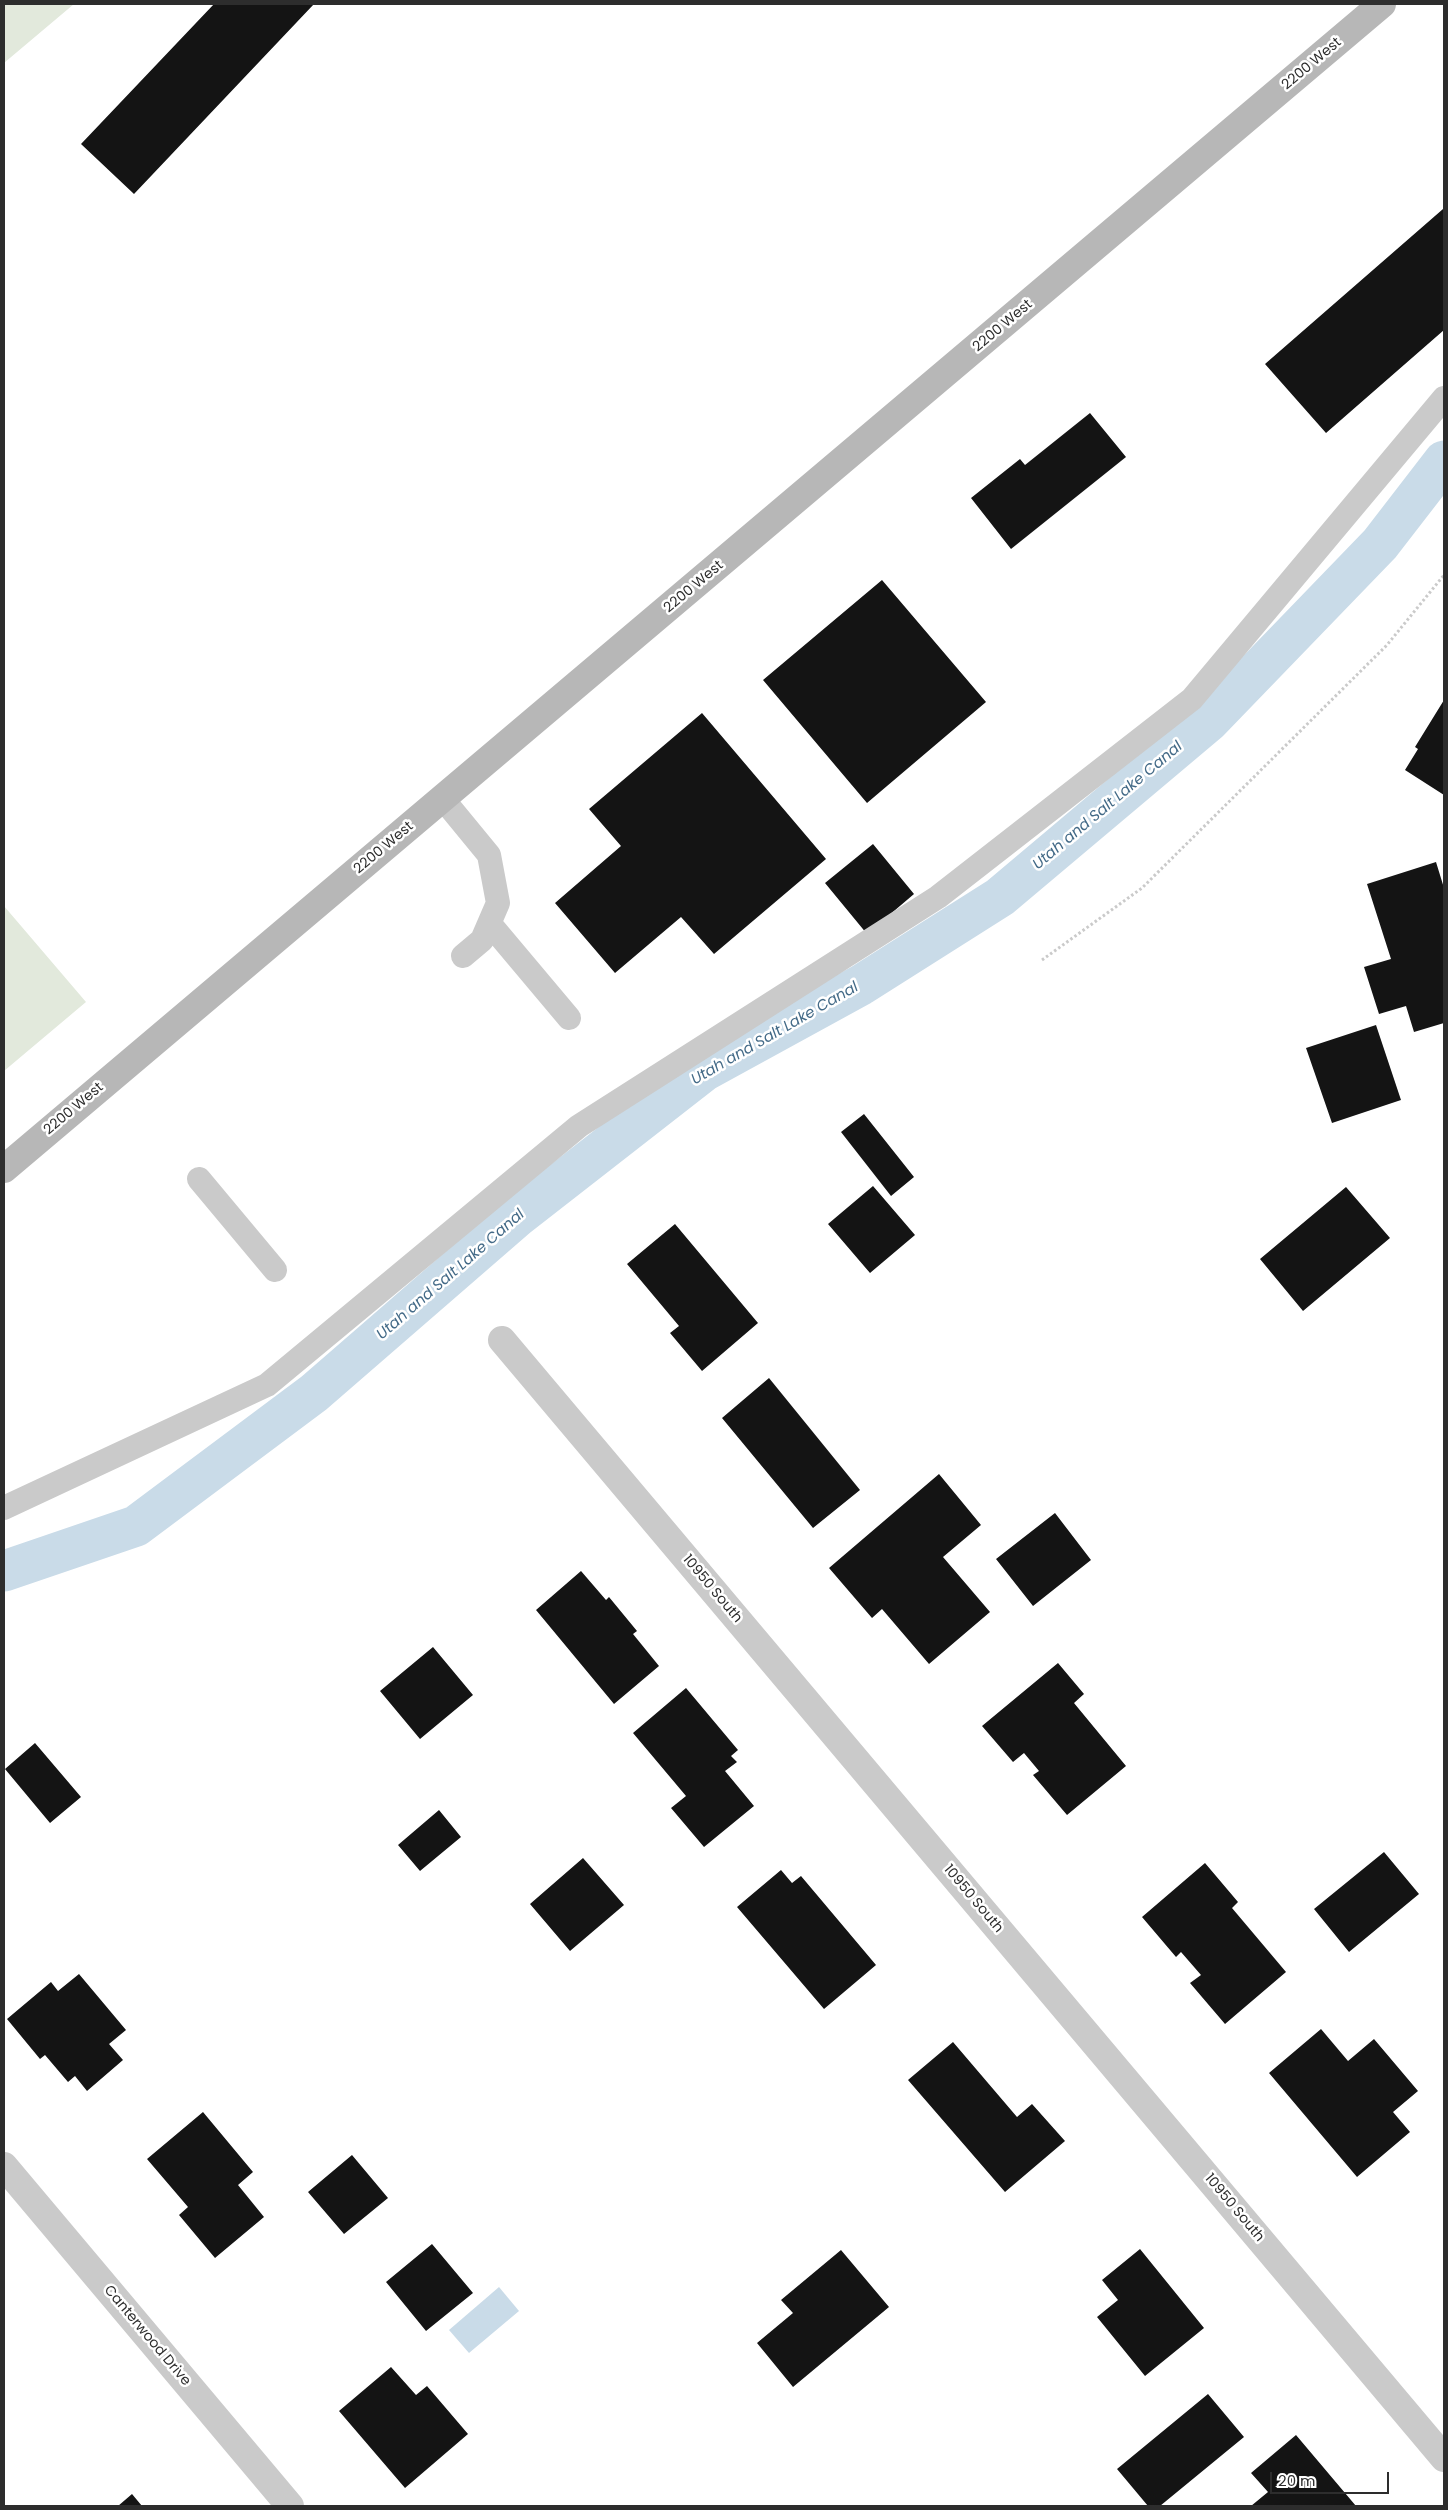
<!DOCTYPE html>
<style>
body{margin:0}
#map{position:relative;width:1448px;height:2510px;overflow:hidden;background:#fff;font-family:Poppins,sans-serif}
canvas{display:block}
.frame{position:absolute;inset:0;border:5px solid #2d2d2d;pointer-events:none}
.scale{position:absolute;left:1270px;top:2472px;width:119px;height:22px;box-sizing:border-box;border:2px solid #2d2d2d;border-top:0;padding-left:6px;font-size:15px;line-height:18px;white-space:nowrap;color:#2d2d2d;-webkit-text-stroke:4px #fff;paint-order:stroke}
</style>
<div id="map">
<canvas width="1448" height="2510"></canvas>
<div class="frame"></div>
<div class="scale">20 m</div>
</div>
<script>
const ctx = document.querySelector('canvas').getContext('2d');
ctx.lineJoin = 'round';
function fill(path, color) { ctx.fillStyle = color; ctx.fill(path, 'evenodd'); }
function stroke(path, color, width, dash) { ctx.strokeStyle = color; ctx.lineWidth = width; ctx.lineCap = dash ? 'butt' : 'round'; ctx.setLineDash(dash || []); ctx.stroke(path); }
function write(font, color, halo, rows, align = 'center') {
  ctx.font = font + ' Poppins,sans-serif'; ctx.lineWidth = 5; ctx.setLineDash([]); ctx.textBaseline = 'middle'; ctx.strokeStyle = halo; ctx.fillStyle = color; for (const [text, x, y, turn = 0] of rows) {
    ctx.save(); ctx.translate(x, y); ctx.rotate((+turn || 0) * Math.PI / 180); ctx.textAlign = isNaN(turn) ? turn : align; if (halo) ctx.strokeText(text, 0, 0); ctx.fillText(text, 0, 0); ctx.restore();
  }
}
fill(new Path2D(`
 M 4,4 L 74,4 L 4,63 Z
 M 4,906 L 86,1002 L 4,1071 Z`), '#e2e9dc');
fill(new Path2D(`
 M 499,2287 L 519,2311 L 469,2353 L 449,2330 Z`), '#c9dbe8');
stroke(new Path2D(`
 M 4,1571 L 136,1526 L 314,1393 L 518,1216 L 704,1071 L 861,985 L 1000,897 L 1209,721 L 1380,544 L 1444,461`), '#c9dbe8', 41);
fill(new Path2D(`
 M 214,4 L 314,4 L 134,194 L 81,144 Z
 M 1443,209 L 1444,330 L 1326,433 L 1265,364 Z
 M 1090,413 L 1126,457 L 1011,549 L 971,498 L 1020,459 L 1025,465 Z
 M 882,580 L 986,702 L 867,803 L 763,680 Z
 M 1444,700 L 1444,795 L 1405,770 L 1418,749 L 1415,747 Z
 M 702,713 L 826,859 L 714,954 L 681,917 L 615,973 L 555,903 L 621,846 L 589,809 Z
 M 873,844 L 914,894 L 867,934 L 825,883 Z
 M 1436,862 L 1444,888 L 1444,1023 L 1414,1032 L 1406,1006 L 1379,1014 L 1364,967 L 1391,959 L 1367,884 Z
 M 1376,1025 L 1401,1100 L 1332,1123 L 1306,1048 Z
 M 864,1114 L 914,1177 L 891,1196 L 841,1132 Z
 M 873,1186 L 915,1235 L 870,1273 L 828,1224 Z
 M 1346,1187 L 1390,1238 L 1303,1311 L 1260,1259 Z
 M 675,1224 L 758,1323 L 702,1371 L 670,1333 L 679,1326 L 627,1264 Z
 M 769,1378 L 860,1490 L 813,1528 L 722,1418 Z
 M 939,1474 L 981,1525 L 943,1557 L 990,1612 L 929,1664 L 882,1609 L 872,1618 L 829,1568 Z
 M 1055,1513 L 1091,1560 L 1033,1606 L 996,1559 Z
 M 581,1571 L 606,1600 L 609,1597 L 637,1631 L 633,1634 L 659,1666 L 614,1704 L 536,1610 Z
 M 433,1647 L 473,1695 L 420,1739 L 380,1691 Z
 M 1058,1663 L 1084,1694 L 1074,1703 L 1126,1766 L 1067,1815 L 1033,1775 L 1039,1771 L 1024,1753 L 1013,1762 L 982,1726 Z
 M 686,1688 L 738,1750 L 731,1756 L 737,1762 L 725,1771 L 754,1806 L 704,1847 L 671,1808 L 686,1796 L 633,1733 Z
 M 35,1743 L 81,1797 L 50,1823 L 5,1769 Z
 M 439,1810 L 461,1837 L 420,1871 L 398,1845 Z
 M 1384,1852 L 1419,1894 L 1349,1952 L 1314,1909 Z
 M 583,1858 L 624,1905 L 570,1951 L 530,1904 Z
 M 1205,1863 L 1238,1902 L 1232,1908 L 1286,1972 L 1225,2024 L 1190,1983 L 1201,1975 L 1181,1952 L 1176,1957 L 1142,1917 Z
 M 781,1870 L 792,1883 L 801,1876 L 876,1965 L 824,2009 L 737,1907 Z
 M 79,1974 L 126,2030 L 109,2044 L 123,2060 L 87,2091 L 75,2076 L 68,2082 L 45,2055 L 40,2059 L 7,2019 L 51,1982 L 58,1991 Z
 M 1321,2029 L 1348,2061 L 1374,2039 L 1418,2091 L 1393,2112 L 1410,2132 L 1357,2177 L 1269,2073 Z
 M 953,2042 L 1017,2117 L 1032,2104 L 1065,2141 L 1005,2192 L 908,2080 Z
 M 203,2112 L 253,2172 L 238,2185 L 264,2217 L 215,2258 L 179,2215 L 188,2207 L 147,2159 Z
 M 352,2155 L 388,2198 L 344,2234 L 308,2192 Z
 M 432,2244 L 473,2293 L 426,2331 L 386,2282 Z
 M 1140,2249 L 1204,2328 L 1145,2376 L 1097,2317 L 1118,2300 L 1102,2280 Z
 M 841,2250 L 889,2307 L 793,2387 L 757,2343 L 793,2313 L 781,2300 Z
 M 391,2367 L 416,2395 L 427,2386 L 468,2434 L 405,2488 L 339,2411 Z
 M 1208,2394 L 1244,2437 L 1160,2506 L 1148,2506 L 1117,2469 Z
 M 1296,2435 L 1356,2506 L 1251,2506 L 1268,2492 L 1251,2473 Z
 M 132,2494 L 142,2506 L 118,2506 Z`), '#141414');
stroke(new Path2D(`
 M 1042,960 L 1142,888 L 1387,645 L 1444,575`), '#cacaca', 3, [2.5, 2.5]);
stroke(new Path2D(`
 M 443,799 L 489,855 L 498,903 L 482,940 L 463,956
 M 490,924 L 569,1018
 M 199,1179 L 275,1270
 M 4,1508 L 267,1385 L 579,1126 L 938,897 L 1192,699 L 1444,398`), '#cacaca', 24);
stroke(new Path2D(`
 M 502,1340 L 1444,2458
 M 4,2166 L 290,2506`), '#cacaca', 28);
stroke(new Path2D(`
 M 4,1169 L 1382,4`), '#b7b7b7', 28);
write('14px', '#2d2d2d', '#fff', [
 ["2200 West",1312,64,-40],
 ["2200 West",1003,326,-40],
 ["2200 West",694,587,-40],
 ["2200 West",384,848,-40],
 ["2200 West",74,1109,-40],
 ["10950 South",712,1589,50],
 ["10950 South",973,1899,50],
 ["10950 South",1234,2208,50],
 ["Canterwood Drive",147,2336,50]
]);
write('italic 15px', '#436a87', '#fff', [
 ["Utah and Salt Lake Canal",1108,806,-40],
 ["Utah and Salt Lake Canal",775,1034,-30],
 ["Utah and Salt Lake Canal",451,1275,-41]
]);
</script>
